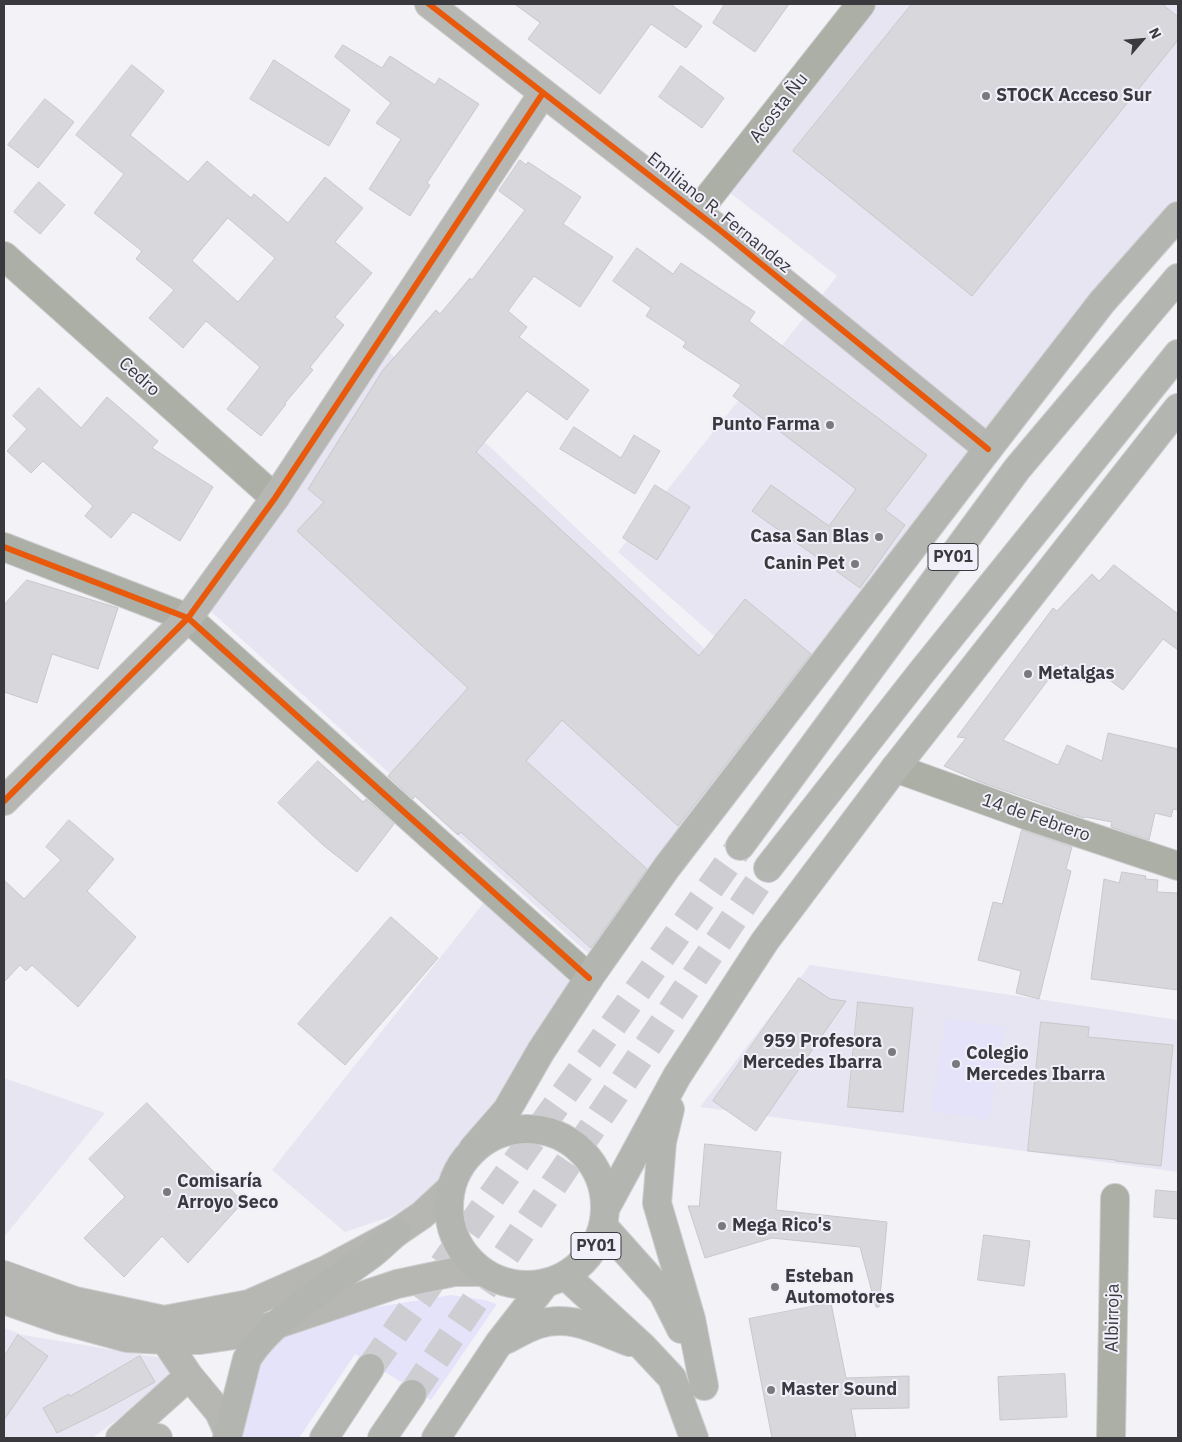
<!DOCTYPE html>
<meta charset="utf-8">
<style>
body{margin:0}
#map{position:relative;width:1182px;height:1442px;overflow:hidden;background:#f2f2f7;font-family:"IBM Plex Sans",sans-serif}
canvas{display:block}
.frame{position:absolute;inset:0;border:5px solid #3a393d;pointer-events:none}
.north{position:absolute;left:1117px;top:15px;width:50px;height:50px;-webkit-text-stroke:4px #f1effa;paint-order:stroke;rotate:63deg;font-size:14px;font-weight:700;line-height:20px;text-align:center;color:#3a393d}
.north::after{content:'';display:block;margin:auto;width:18px;height:22px;background:#3a393d;clip-path:polygon(50% 0,100% 100%,50% 72%,0 100%)}
</style>
<div id="map">
<canvas width="1182" height="1442"></canvas>
<div class="frame"></div>
<div class="north">N</div>
</div>
<script>
const ctx = document.querySelector('canvas').getContext('2d');
ctx.lineJoin = 'round';
function fill(path, color) { ctx.fillStyle = color; ctx.fill(path, 'evenodd'); }
function stroke(path, color, width, dash) { ctx.strokeStyle = color; ctx.lineWidth = width; ctx.lineCap = dash ? 'butt' : 'round'; ctx.setLineDash(dash || []); ctx.stroke(path); }
function write(font, color, halo, rows, align = 'center') {
  ctx.font = font + ' "IBM Plex Sans",sans-serif'; ctx.lineWidth = 4; ctx.setLineDash([]); ctx.textBaseline = 'middle'; ctx.strokeStyle = halo; ctx.fillStyle = color; for (const [text, x, y, turn = 0] of rows) {
    ctx.save(); ctx.translate(x, y); ctx.rotate((+turn || 0) * Math.PI / 180); ctx.textAlign = isNaN(turn) ? turn : align; if (halo) ctx.strokeText(text, 0, 0); ctx.fillText(text, 0, 0); ctx.restore();
  }
}
fill(new Path2D(`
 M 873,4 L 1178,4 L 1178,211 L 790,702 L 618,552 L 837,276 L 719,184 Z
 M 389,352 L 777,717 L 592,957 L 206,607 Z
 M 500,882 L 590,970 L 437,1188 L 392,1216 L 345,1232 L 272,1170 Z
 M 810,965 L 1178,1020 L 1178,1172 L 700,1107 Z
 M 4,1078 L 105,1113 L 4,1237 Z
 M 4,1328 L 23,1335 L 168,1359 L 175,1377 L 92,1438 L 4,1438 Z`), '#e6e5f1');
fill(new Path2D(`
 M 946,1018 L 1004,1027 L 989,1120 L 931,1111 Z
 M 451,1295 L 485,1300 L 497,1304 L 431,1400 L 355,1354 L 299,1438 L 230,1438 L 263,1344 L 318,1308 L 371,1308 Z`), '#e5e3f9');
const building = new Path2D(`
 M 515,4 L 670,4 L 702,26 L 686,48 L 651,24 L 600,94 L 528,39 L 540,23 Z
 M 725,4 L 789,4 L 755,52 L 713,23 Z
 M 912,4 L 1162,4 L 1178,17 L 1178,40 L 972,296 L 793,151 Z
 M 343,45 L 382,68 L 390,56 L 435,85 L 439,78 L 479,104 L 427,183 L 430,185 L 410,216 L 369,189 L 401,139 L 376,123 L 391,103 L 335,57 Z
 M 274,60 L 350,110 L 329,146 L 250,99 Z
 M 132,65 L 164,91 L 130,135 L 188,182 L 207,161 L 251,198 L 254,194 L 288,223 L 325,177 L 363,208 L 335,242 L 372,273 L 335,317 L 344,325 L 310,367 L 313,370 L 285,403 L 286,404 L 261,436 L 227,409 L 260,367 L 206,321 L 183,348 L 149,318 L 174,290 L 136,259 L 142,251 L 94,213 L 124,174 L 76,135 ZM 228,218 L 275,258 L 238,302 L 192,261 Z
 M 681,66 L 724,98 L 702,128 L 659,97 Z
 M 45,99 L 74,122 L 38,168 L 8,145 Z
 M 520,160 L 526,165 L 528,162 L 581,197 L 563,224 L 613,257 L 580,307 L 534,276 L 508,311 L 527,327 L 519,337 L 589,390 L 567,420 L 527,391 L 476,452 L 699,656 L 745,599 L 811,654 L 678,826 L 562,720 L 526,761 L 647,869 L 591,948 L 461,832 L 458,835 L 415,796 L 413,799 L 388,776 L 468,688 L 297,531 L 324,502 L 308,489 L 383,370 L 436,310 L 440,314 L 470,278 L 472,280 L 525,210 L 499,191 Z
 M 39,182 L 65,205 L 40,234 L 14,212 Z
 M 637,248 L 673,274 L 681,263 L 755,312 L 749,321 L 927,455 L 885,510 L 905,525 L 860,588 L 752,511 L 771,485 L 829,526 L 856,489 L 733,396 L 741,385 L 683,347 L 686,342 L 646,316 L 651,308 L 613,281 Z
 M 39,388 L 81,428 L 107,397 L 158,441 L 152,448 L 213,487 L 180,541 L 133,512 L 111,538 L 85,516 L 93,506 L 43,461 L 31,473 L 7,451 L 27,429 L 13,416 Z
 M 574,427 L 621,458 L 634,435 L 660,451 L 635,494 L 560,449 Z
 M 655,485 L 690,507 L 657,560 L 623,538 Z
 M 1114,565 L 1178,614 L 1178,650 L 1163,639 L 1123,690 L 1092,667 L 1081,681 L 1060,664 L 1003,740 L 1058,765 L 1067,745 L 1102,761 L 1108,733 L 1178,749 L 1178,810 L 1173,809 L 1171,817 L 1155,813 L 1149,840 L 1111,827 L 1112,822 L 1085,817 L 1084,818 L 983,783 L 944,766 L 966,738 L 957,737 L 1053,608 L 1057,611 L 1092,574 L 1099,581 Z
 M 27,580 L 118,608 L 98,669 L 52,654 L 37,703 L 4,692 L 4,605 Z
 M 318,761 L 363,802 L 366,799 L 394,824 L 357,872 L 323,845 L 278,803 Z
 M 69,820 L 114,859 L 87,891 L 136,937 L 78,1007 L 32,965 L 26,971 L 20,965 L 4,982 L 4,880 L 24,899 L 61,860 L 46,847 Z
 M 1022,830 L 1072,847 L 1066,869 L 1071,871 L 1039,999 L 1016,993 L 1021,971 L 978,960 L 993,902 L 1002,904 Z
 M 1122,872 L 1146,876 L 1145,879 L 1158,880 L 1157,892 L 1178,893 L 1178,990 L 1091,979 L 1104,879 L 1119,883 Z
 M 391,917 L 438,958 L 345,1065 L 298,1024 Z
 M 799,978 L 830,999 L 846,1001 L 756,1131 L 713,1101 Z
 M 858,1002 L 913,1008 L 903,1112 L 848,1107 Z
 M 1041,1022 L 1089,1027 L 1088,1037 L 1173,1045 L 1161,1166 L 1116,1161 L 1116,1160 L 1028,1151 Z
 M 147,1103 L 243,1202 L 188,1263 L 162,1236 L 124,1277 L 84,1238 L 125,1197 L 89,1159 Z
 M 705,1144 L 781,1152 L 776,1210 L 887,1222 L 879,1307 L 876,1307 L 860,1247 L 772,1238 L 705,1258 L 688,1206 L 699,1206 Z
 M 1156,1190 L 1178,1192 L 1178,1219 L 1154,1217 Z
 M 984,1235 L 1030,1241 L 1024,1286 L 978,1280 Z
 M 831,1303 L 846,1378 L 909,1376 L 909,1408 L 851,1409 L 856,1438 L 772,1438 L 749,1319 Z
 M 18,1335 L 48,1356 L 4,1420 L 4,1357 Z
 M 140,1356 L 155,1382 L 106,1409 L 57,1433 L 43,1408 L 69,1394 L 70,1396 Z
 M 1065,1374 L 1067,1417 L 1000,1420 L 998,1377 Z`);
fill(building, '#d8d8dc');
stroke(building, '#c8c8cc', 1);
stroke(new Path2D(`
 M 370,1368 L 740,846
 M 412,1394 L 768,868`), '#cdcdd2', 28, [28, 14]);
const street = new Path2D(`
 M 697,212 L 861,4
 M 4,256 L 275,498
 M 4,547 L 188,618 L 589,978
 M 895,768 L 1031,817 L 1178,866
 M 1111,1438 L 1115,1198`);
const secondary = new Path2D(`
 M 429,4 L 721,231 L 988,449
 M 4,801 L 188,618 L 275,498 L 543,93
 M 4,1275 L 75,1301 L 164,1320 L 249,1304 L 326,1270 L 397,1232 L 422,1215 L 450,1189
 M 4,1300 L 61,1320 L 127,1338 L 165,1340 L 200,1340 L 235,1335 L 278,1324 L 397,1284 L 454,1272 L 482,1272
 M 165,1340 L 189,1376 L 219,1412 L 228,1432
 M 125,1435 L 158,1438
 M 120,1438 L 189,1376`);
const highway = new Path2D(`
 M 740,846 L 1017,469 L 1178,278
 M 768,868 L 921,673 L 1178,354
 M 670,1109 L 662,1142 L 657,1203 L 691,1319 L 704,1386
 M449 1207a78 78 0 1 1 156 0a78 78 0 1 1-156 0Z
 M 473,1149 L 507,1110 L 541,1051 L 589,978 L 667,867 L 988,449 L 1102,302 L 1178,216
 M 606,1207 L 677,1076 L 765,941 L 895,768 L 1178,408
 M 604,1227 L 663,1293 L 681,1329
 M 566,1276 L 643,1347 L 672,1378 L 694,1438
 M 503,1341 C 514,1336 526,1328 539,1324 C 572,1314 599,1331 630,1342
 M 227,1438 L 247,1359 C 271,1319 330,1285 368,1257 C 378,1250 387,1240 397,1232
 M 324,1438 L 370,1368
 M 382,1438 L 412,1394
 M 436,1438 L 499,1343 L 545,1284`);
stroke(street, '#ceced1', 30);
stroke(secondary, '#ceced1', 30);
stroke(highway, '#ceced1', 30);
stroke(street, '#abafa6', 28);
stroke(secondary, '#b6b7b2', 28);
stroke(highway, '#b3b6b0', 28);
stroke(new Path2D(`
 M 429,4 L 721,231 L 988,449
 M 4,547 L 188,618 L 589,978
 M 4,801 L 188,618 L 275,498 L 543,93`), '#e8590c', 6);
for (const [x, y, r, color] of [
 [986,96,5,"#7a7a7e"],
 [830,425,5,"#7a7a7e"],
 [879,537,5,"#7a7a7e"],
 [855,564,5,"#7a7a7e"],
 [1028,674,5,"#7a7a7e"],
 [892,1052,5,"#7a7a7e"],
 [956,1064,5,"#7a7a7e"],
 [167,1192,5,"#7a7a7e"],
 [722,1226,5,"#7a7a7e"],
 [775,1287,5,"#7a7a7e"],
 [771,1390,5,"#7a7a7e"]
]) { const dot = new Path2D(); dot.arc(x, y, r, 0, 2 * Math.PI); ctx.fillStyle = color; ctx.fill(dot); stroke(dot, '#f1effa', 2); }
for (const [x, y, w] of [
 [953,557,50],
 [596,1246,50]
]) { const box = new Path2D(); box.roundRect(x - w / 2, y - 13.5, w, 27, 4); ctx.fillStyle = '#f1effa'; ctx.fill(box); stroke(box, '#3a393d', 1); }
write('bold 16px', '#3a393d', null, [
 ["PY01",953,557],
 ["PY01",596,1246]
]);
write('bold 18px', '#3a393d', '#f1effa', [
 ["STOCK Acceso Sur",996,96],
 ["Punto Farma",820,425,"right"],
 ["Casa San Blas",869,537,"right"],
 ["Canin Pet",845,564,"right"],
 ["Metalgas",1038,674],
 ["959 Profesora",882,1042,"right"],
 ["Mercedes Ibarra",882,1063,"right"],
 ["Colegio",966,1054],
 ["Mercedes Ibarra",966,1075],
 ["Comisaría",177,1182],
 ["Arroyo Seco",177,1203],
 ["Mega Rico's",732,1226],
 ["Esteban",785,1277],
 ["Automotores",785,1298],
 ["Master Sound",781,1390]
], 'left');
write('18px', '#3a393d', '#f1effa', [
 ["Acosta Ñu",779,108,-52],
 ["Emiliano R. Fernandez",719,213,39],
 ["Cedro",139,377,42],
 ["14 de Febrero",1036,818,19],
 ["Albirroja",1113,1318,-89]
]);
</script>
